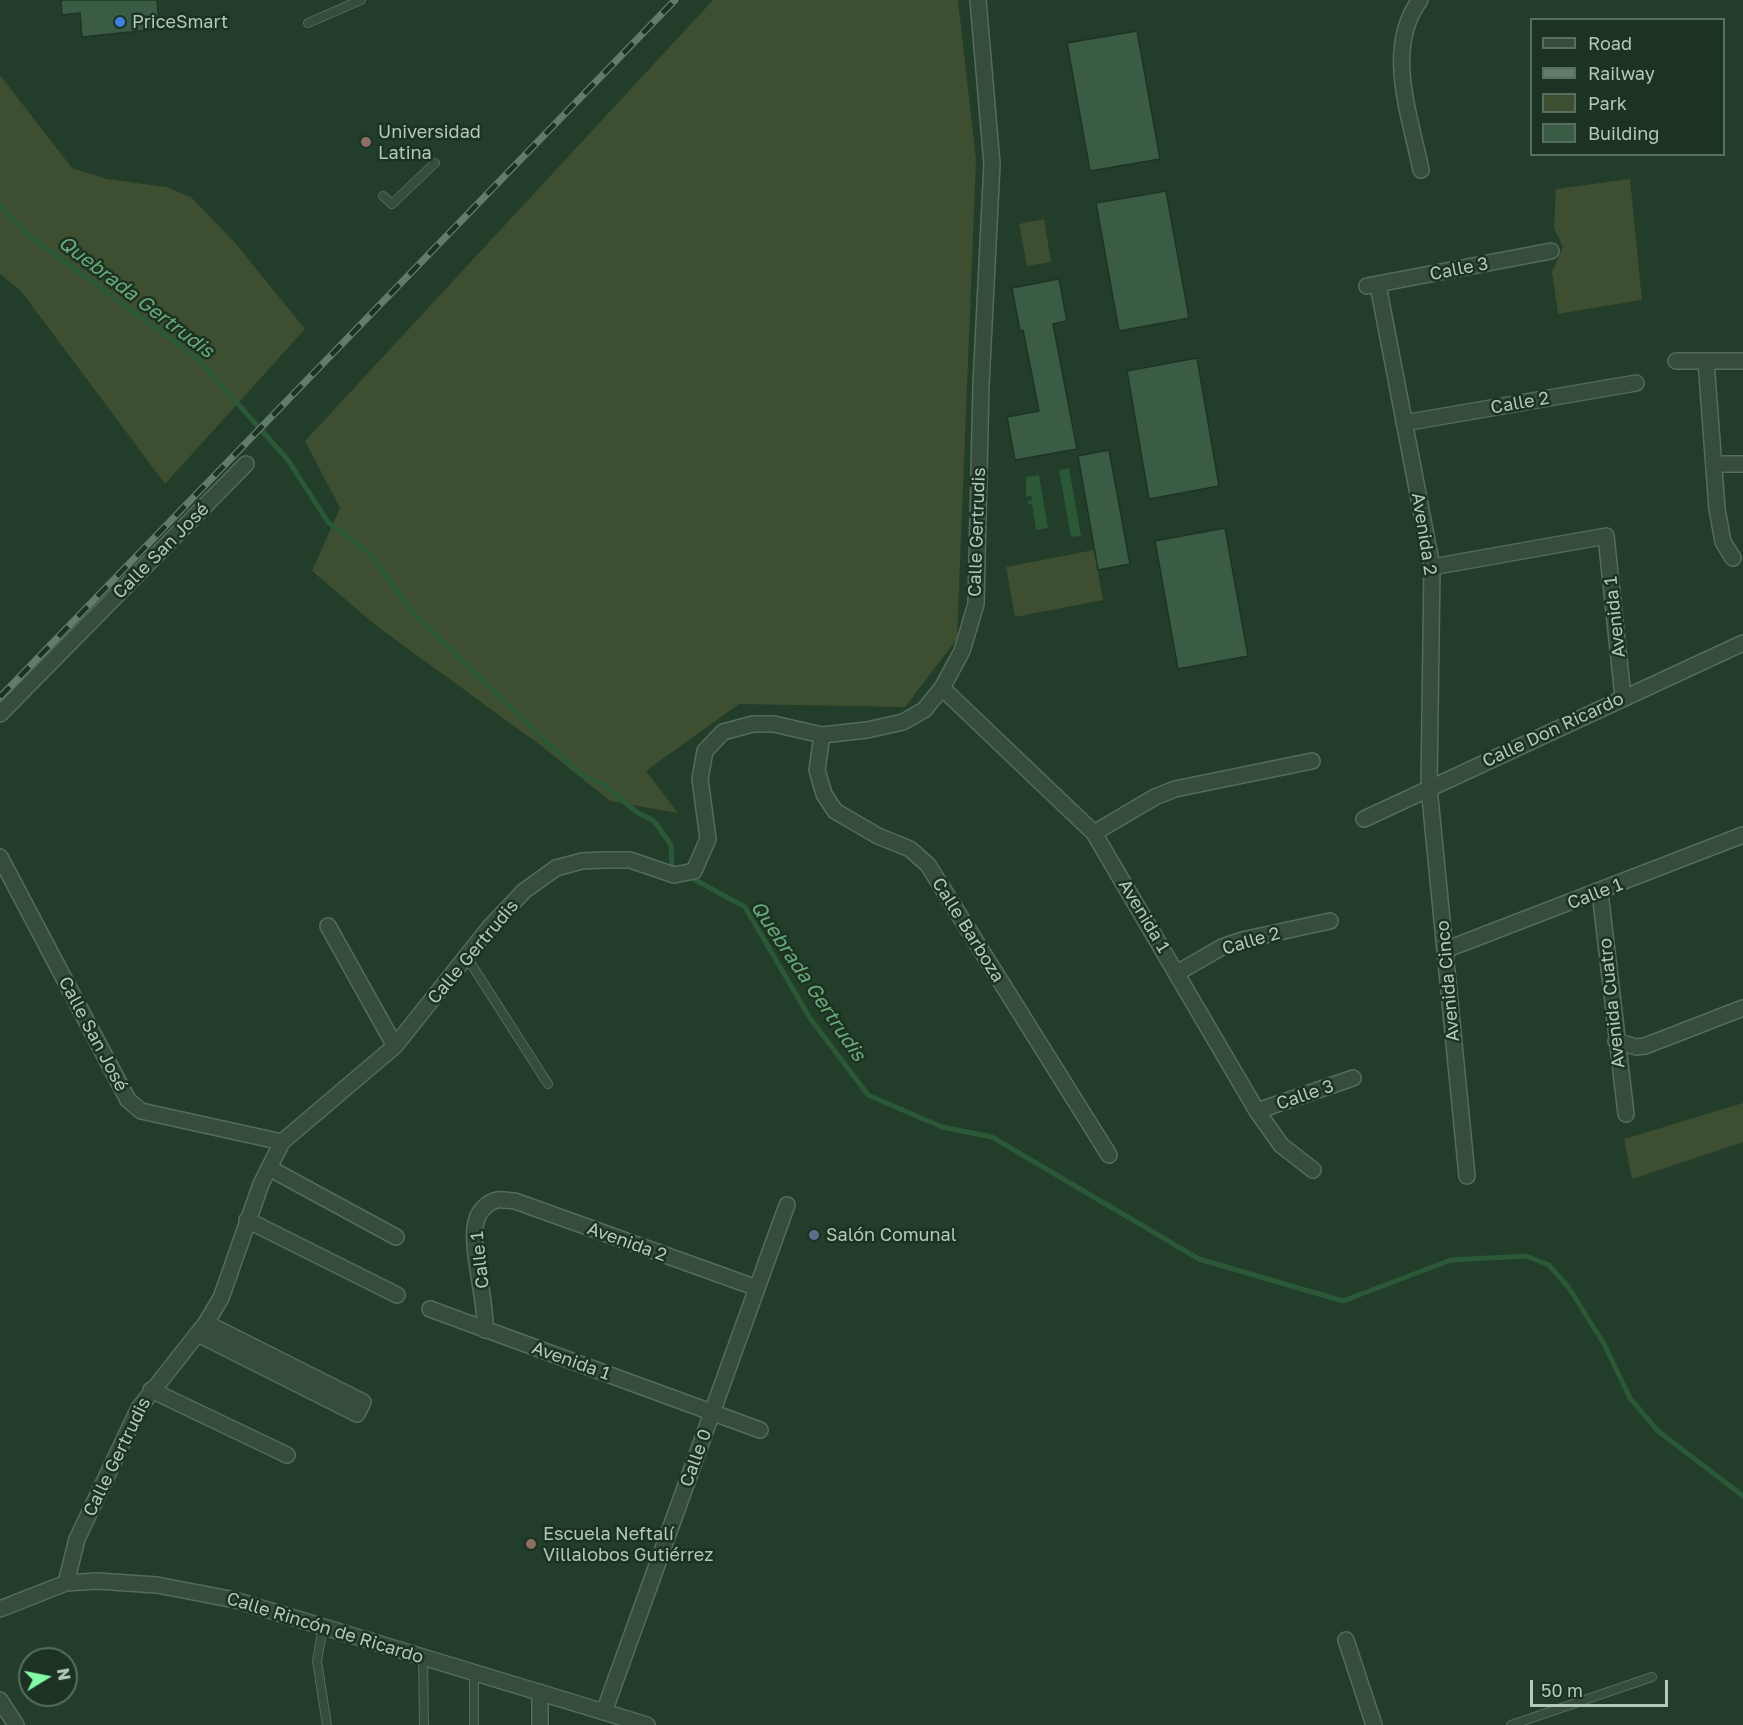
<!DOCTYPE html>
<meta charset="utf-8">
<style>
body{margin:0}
#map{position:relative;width:1743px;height:1725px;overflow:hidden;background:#223d29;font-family:"Golos Text",sans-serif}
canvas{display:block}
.legend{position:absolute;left:1530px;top:18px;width:195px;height:138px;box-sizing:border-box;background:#1c3222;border:2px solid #586e5e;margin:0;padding:8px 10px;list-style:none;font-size:18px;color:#b2c9b9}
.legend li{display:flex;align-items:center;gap:12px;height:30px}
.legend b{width:30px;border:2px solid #586e5e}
.north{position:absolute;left:18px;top:1647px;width:60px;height:60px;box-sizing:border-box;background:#1c3222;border:2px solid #586e5e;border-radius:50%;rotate:80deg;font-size:16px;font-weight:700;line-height:24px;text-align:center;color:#b2c9b9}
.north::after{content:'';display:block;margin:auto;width:21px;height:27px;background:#84fba7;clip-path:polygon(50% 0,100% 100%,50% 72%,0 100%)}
.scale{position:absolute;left:1530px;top:1680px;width:138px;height:27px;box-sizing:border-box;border:3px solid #b2c9b9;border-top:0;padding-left:8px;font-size:18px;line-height:21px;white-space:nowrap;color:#b2c9b9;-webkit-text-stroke:4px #1c3222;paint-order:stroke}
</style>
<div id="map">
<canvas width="1743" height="1725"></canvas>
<ul class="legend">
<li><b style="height:8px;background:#364d3d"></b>Road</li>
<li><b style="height:8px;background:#617d69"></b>Railway</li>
<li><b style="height:16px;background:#3e4e30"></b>Park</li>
<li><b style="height:16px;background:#3b5c44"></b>Building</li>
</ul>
<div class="north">N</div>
<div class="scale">50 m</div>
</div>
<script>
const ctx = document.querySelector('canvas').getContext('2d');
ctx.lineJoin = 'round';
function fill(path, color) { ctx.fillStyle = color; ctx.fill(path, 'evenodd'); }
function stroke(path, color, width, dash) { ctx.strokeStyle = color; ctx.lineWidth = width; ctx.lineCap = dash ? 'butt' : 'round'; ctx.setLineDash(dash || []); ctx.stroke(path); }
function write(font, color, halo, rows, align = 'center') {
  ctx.font = font + ' "Golos Text",sans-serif'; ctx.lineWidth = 5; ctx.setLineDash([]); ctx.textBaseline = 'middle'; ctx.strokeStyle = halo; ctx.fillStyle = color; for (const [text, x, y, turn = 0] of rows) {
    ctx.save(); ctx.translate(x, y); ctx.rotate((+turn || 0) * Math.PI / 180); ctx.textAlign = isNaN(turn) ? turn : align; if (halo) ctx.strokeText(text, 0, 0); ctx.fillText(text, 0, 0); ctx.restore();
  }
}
fill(new Path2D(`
 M 713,0 L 958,0 L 976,160 L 957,639 L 905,707 L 739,704 L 646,771 L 678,813 L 610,801 L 540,745 L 378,627 L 312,571 L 340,508 L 305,441 Z
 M 0,75 L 72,168 L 107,179 L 166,187 L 191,197 L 236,244 L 305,329 L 165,484 L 21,291 L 0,274 Z
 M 1630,179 L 1642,300 L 1558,314 L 1552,272 L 1563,247 L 1554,228 L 1556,189 Z
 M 1044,219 L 1051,262 L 1027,266 L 1019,224 Z
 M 1094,550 L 1103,600 L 1015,617 L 1006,567 Z
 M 1743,1103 L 1743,1142 L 1632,1179 L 1624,1139 Z`), '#3e4e30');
fill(new Path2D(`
 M 1069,468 L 1081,536 L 1071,537 L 1059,470 Z
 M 1039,475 L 1048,528 L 1036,530 L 1032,504 L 1028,504 L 1028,501 L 1032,500 L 1031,496 L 1026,497 L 1026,477 Z`), '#2b5837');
stroke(new Path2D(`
 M 0,205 L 28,235 L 197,358 L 288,460 L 328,522 L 368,552 L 416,616 L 580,774 L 604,785 L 635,811 L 654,821 L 671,845 L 672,867 L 677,870
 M 688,876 L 745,907 L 810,1018 L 868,1095 L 942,1127 L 992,1137 L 1199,1259 L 1343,1301 L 1451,1260 L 1526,1256 L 1549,1265 L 1569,1288 L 1604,1344 L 1630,1398 L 1658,1431 L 1743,1496`), '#2b5837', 5);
const building = new Path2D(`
 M 61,0 L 157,0 L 159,29 L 82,37 L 80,13 L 62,15 Z
 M 1137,31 L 1160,159 L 1090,171 L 1067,43 Z
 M 1166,191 L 1189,318 L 1119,331 L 1096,203 Z
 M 1059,279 L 1067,321 L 1053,324 L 1077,449 L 1015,460 L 1007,417 L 1039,411 L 1023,330 L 1020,331 L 1012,288 Z
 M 1197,358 L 1219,486 L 1149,499 L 1127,371 Z
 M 1109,450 L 1130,564 L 1098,570 L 1078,456 Z
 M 1225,528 L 1248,656 L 1178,669 L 1155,541 Z`);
fill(building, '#3b5c44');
stroke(building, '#1e3424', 1.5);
const service = new Path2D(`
 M 308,23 L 361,0
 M 383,196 L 392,204 L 435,163
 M 466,956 L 548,1084
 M 323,1627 L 317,1661 L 327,1725
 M 423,1658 L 424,1725
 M 474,1725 L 474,1673
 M 1511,1725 L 1652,1677`);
const minor = new Path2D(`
 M 1420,0 C 1384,48 1410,115 1421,170
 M 1378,285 L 1432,567 L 1429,787 L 1467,1176
 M 1367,286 L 1551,251
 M 1676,361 L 1743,361
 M 1706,361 L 1717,509 L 1723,542 L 1733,558
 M 1404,423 L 1636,383
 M 1714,464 L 1743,464
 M 1432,567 L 1606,536 L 1623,697
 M 942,688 L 1094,833 L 1257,1111 L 1281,1145 L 1313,1170
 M 0,714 L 246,464
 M 822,735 L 817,770 L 824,794 L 835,811 L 878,836 L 910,849 L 928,865 L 1109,1155
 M 1364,819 L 1743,643
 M 1094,833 L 1155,797 L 1175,789 L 1312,761
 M 0,857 L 128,1100 L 141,1111 L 282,1142
 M 1600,892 L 1626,1114
 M 328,926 L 395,1046
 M 1445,950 L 1743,835
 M 1177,973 L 1222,947 L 1242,940 L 1330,921
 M 1616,1041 L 1636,1047 L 1645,1046 L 1743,1008
 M 1257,1111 L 1353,1078
 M 269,1168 L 396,1237
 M 247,1220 L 397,1295
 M 430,1309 L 760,1430
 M 485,1330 C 487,1300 468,1243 477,1219 C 479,1211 488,1202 497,1200 C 502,1199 510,1201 515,1201 L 757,1288
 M 198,1334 L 357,1414 L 363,1402 L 206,1323
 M 151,1390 L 287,1455
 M 66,1583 L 77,1539 L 139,1408 L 206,1323 L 221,1298 L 261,1184 L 282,1142 L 395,1046 L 489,928 L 524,891 L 556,868 L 582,861 L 604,860 L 630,860 L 674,875 L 694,871 L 708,839 L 700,779 L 705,751 L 723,732 L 753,724 L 774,724 L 822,735 L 867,730 L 903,722 L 924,710 L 942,688 L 962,651 L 976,604 L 981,385 L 992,164 L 978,0
 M 0,1609 L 66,1583 L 97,1581 L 157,1585 L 235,1600 L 647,1725
 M 1346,1640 L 1374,1725
 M 540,1692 L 540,1725
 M 0,1700 L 16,1725
 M 604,1712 L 787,1205`);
stroke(service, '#556b5b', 10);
stroke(minor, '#556b5b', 18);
stroke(service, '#364d3d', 8);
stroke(minor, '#364d3d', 15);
const rail = new Path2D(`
 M 0,697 L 675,0`);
stroke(rail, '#617d69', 7);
stroke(rail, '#1c3222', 4.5, [14]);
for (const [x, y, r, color] of [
 [120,22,6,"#3f7fe0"],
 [366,142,6,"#8d6e63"],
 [814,1235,6,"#5c6f8a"],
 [531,1544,6,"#8d6e63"]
]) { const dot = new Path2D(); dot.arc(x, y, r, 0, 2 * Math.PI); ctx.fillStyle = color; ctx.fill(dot); stroke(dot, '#1c3222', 2); }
write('18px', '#b2c9b9', '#1c3222', [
 ["PriceSmart",132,22],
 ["Universidad",378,132],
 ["Latina",378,153],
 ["Salón Comunal",826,1235],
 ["Escuela Neftalí",543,1534],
 ["Villalobos Gutiérrez",543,1555]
], 'left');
write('18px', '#b2c9b9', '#1c3222', [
 ["Calle 3",1459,269,-11],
 ["Calle 2",1520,403,-10],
 ["Calle Gertrudis",977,532,-88],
 ["Avenida 2",1424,534,81],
 ["Calle San José",161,551,-45],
 ["Avenida 1",1615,617,-96],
 ["Calle Don Ricardo",1553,730,-25],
 ["Calle 1",1595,894,-21],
 ["Avenida 1",1144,916,59],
 ["Calle Barboza",968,930,58],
 ["Calle 2",1251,941,-16],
 ["Calle Gertrudis",473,952,-50],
 ["Avenida Cinco",1448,981,-95],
 ["Avenida Cuatro",1612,1003,-96],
 ["Calle San José",93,1034,62],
 ["Calle 3",1305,1095,-19],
 ["Avenida 2",627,1242,20],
 ["Calle 1",480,1260,-96],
 ["Avenida 1",571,1361,20],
 ["Calle Gertrudis",117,1457,-64],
 ["Calle 0",696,1458,-70],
 ["Calle Rincón de Ricardo",325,1628,17]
]);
write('italic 20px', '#6aa97a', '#1c3222', [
 ["Quebrada Gertrudis",136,297,37],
 ["Quebrada Gertrudis",808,981,56]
]);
</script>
